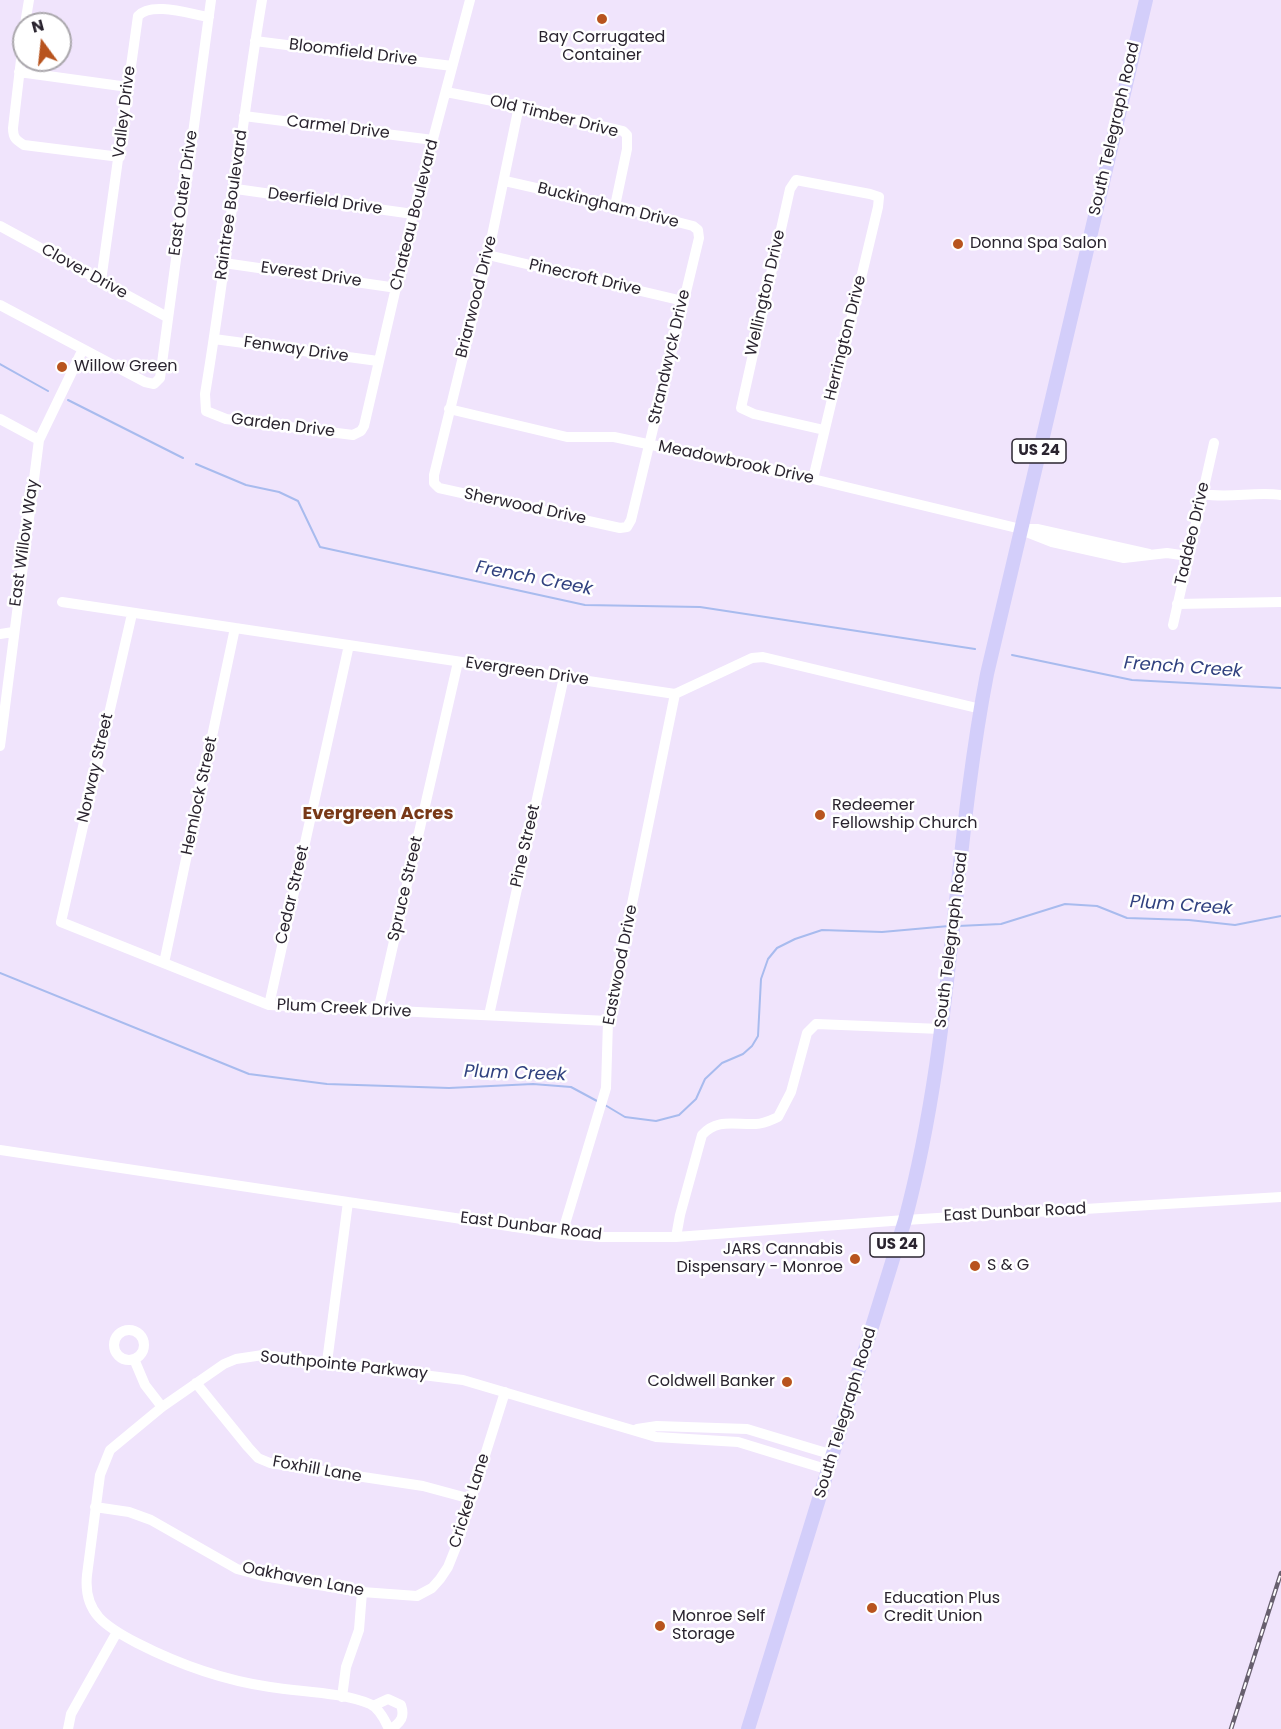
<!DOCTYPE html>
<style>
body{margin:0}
#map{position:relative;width:1281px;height:1729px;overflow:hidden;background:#f0e4fc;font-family:Poppins,sans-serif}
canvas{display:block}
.north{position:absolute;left:12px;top:12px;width:60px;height:60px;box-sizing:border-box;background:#fff;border:2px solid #aaa7ac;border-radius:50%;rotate:345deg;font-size:16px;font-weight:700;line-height:24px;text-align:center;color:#2a242f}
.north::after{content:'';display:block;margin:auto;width:21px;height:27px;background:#b8541e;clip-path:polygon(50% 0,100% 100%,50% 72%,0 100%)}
</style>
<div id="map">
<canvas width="1281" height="1729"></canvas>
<div class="north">N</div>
</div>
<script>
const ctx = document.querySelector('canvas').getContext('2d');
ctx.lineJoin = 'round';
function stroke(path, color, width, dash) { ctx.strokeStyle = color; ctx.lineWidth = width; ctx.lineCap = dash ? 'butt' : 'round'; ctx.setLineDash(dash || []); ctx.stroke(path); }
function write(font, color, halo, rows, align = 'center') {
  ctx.font = font + ' Poppins,sans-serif'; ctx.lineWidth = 5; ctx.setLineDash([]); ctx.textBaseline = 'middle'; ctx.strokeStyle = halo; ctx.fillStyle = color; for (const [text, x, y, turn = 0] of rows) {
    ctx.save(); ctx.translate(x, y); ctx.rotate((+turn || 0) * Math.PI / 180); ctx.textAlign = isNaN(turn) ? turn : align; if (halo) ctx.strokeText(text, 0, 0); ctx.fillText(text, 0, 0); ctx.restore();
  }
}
stroke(new Path2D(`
 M 0,364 L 48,391
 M 68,400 L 183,458
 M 196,464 L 246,485 L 279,492 L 298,501 L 320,547 L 585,605 L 700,607 L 975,649
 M 1012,655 L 1132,680 L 1281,688
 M 958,926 L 1001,924 L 1065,904 L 1097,906 L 1127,918 L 1189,920 L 1235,925 L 1281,916
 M 0,973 L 249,1074 L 327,1084 L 449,1088 L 533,1084 L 571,1087 L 597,1101
 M 605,1105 L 625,1117 L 656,1121 L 679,1115 L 696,1099 L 705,1079 L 722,1063 L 743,1054 L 752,1046 L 758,1036 L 761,979 L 768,959 L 777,948 L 795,939 L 822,930 L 882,932 L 949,926`), '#a8bbee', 2);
stroke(new Path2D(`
 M 262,0 C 240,131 227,263 205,394 L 206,411 L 226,419 L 353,435 L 361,431 L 364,426 L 413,214 L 470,0
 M 25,24 L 29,0
 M 24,34 L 13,128 C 13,138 16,140 24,145 L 120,157
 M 255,41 L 452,66
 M 19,72 L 128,87
 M 446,92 L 519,106 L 623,131 L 627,135 L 627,149 L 615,206
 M 244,116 L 433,140
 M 505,181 L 615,206 L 693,226 L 698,230 L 699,238 L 631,520 L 627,527 L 620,528 L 439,488 L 434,483 L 434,475 L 488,255 L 519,106
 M 236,189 L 413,214
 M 0,226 L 167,317
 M 488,255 L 683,301
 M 224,263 L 397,288
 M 101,281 L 138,16 C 151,1 190,14 209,17
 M 0,305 L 145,382 L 154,384 L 160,378 L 211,0
 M 214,339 L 378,361
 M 449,409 L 567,437 L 614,437 L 813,479 L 1021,529 L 1037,529 L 1149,554
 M 0,419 L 39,440
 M 813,479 L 878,207 L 879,197 L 870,194 L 796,180 L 790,189 L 741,408 L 754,414 L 824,430
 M 1203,494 C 1229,499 1255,491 1281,495
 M 1024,531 L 1052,542 L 1124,558 L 1167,553 L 1188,556
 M 62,602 L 675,694 L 752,658 L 763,657 L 981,709
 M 1177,604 L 1281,602
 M 132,614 L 61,922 L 269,1005 L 608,1021
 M 1173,625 L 1214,443
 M 0,634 L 13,632
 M 0,746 L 39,440 L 83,349
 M 164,963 L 235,628
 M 269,1005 L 349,645
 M 378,1011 L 458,662
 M 489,1015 L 564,677
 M 0,1150 L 562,1234 L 603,1237 L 676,1237 L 905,1220 L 1281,1197
 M 562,1234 L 606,1088 L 608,1021 L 675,694
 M 676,1237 L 680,1215 L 702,1135 C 717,1118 735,1125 756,1124 C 764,1124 771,1120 778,1117 L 791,1092 L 807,1033 L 816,1024 L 941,1029
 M114 1345a15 15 0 1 1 30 0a15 15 0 1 1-30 0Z
 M 134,1359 L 145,1385 L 162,1407
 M 327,1362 L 348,1202
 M 196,1383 L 248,1447 L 258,1458 L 270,1463 L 423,1486 L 471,1499
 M 637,1429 L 657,1426 L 747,1429 L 833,1455
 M 95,1507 L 129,1512 L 151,1520 L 237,1569 L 263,1576 L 362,1592 L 417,1596 L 432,1588 L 440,1579 L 448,1567 L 456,1547 L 505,1392
 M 342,1697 L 346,1667 L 359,1630 L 362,1592
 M 373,1706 L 388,1699 L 401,1705 C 405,1717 401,1722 391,1729
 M 68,1729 L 71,1714 L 117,1632
 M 389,1729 C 385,1720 379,1708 370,1704 C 341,1692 301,1692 270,1687 C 222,1680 180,1665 137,1643 C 106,1627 83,1613 87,1575 L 100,1475 L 110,1450 L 162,1407 L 224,1364 L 236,1359 L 263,1355 L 463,1380 L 656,1437 L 738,1442 L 829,1470`), '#fff', 10);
stroke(new Path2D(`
 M 748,1729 L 905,1220 C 953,1042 952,855 987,674 L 1146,0`), '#d3cefa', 14);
const rail = new Path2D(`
 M 1231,1729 L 1281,1573`);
stroke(rail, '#675f6e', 4.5);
stroke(rail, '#fff', 2, [7]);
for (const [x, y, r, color] of [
 [602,19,6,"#b8541e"],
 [958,244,6,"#b8541e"],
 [62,367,6,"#b8541e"],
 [820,815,6,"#b8541e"],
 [855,1259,6,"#b8541e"],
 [975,1266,6,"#b8541e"],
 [787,1382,6,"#b8541e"],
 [872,1608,6,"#b8541e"],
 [660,1626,6,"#b8541e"]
]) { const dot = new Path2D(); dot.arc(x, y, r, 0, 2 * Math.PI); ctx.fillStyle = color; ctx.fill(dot); stroke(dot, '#fff', 2); }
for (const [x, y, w] of [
 [1039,451,54],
 [897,1245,54]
]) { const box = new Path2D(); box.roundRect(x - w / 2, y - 12, w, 24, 4.5); ctx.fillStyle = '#fff'; ctx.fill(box); stroke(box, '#2a242f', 1.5); }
write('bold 15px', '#2a242f', null, [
 ["US 24",1039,451],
 ["US 24",897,1245]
]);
write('16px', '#2a242f', '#fff', [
 ["Bay Corrugated",602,38,"center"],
 ["Container",602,56,"center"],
 ["Donna Spa Salon",970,244],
 ["Willow Green",74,367],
 ["Redeemer",832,806],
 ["Fellowship Church",832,824],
 ["JARS Cannabis",843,1250,"right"],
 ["Dispensary - Monroe",843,1268,"right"],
 ["S & G",987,1266],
 ["Coldwell Banker",775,1382,"right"],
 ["Education Plus",884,1599],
 ["Credit Union",884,1617],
 ["Monroe Self",672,1617],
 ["Storage",672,1635]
], 'left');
write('16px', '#2a242f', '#fff', [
 ["Bloomfield Drive",353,53,7],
 ["Valley Drive",125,112,-83],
 ["Old Timber Drive",554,117,14],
 ["Carmel Drive",338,128,7],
 ["South Telegraph Road",1115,129,-77],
 ["East Outer Drive",184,193,-82],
 ["Deerfield Drive",325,202,8],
 ["Raintree Boulevard",232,205,-82],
 ["Buckingham Drive",608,206,14],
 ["Chateau Boulevard",415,215,-76],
 ["Clover Drive",84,272,29],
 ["Everest Drive",311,275,8],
 ["Pinecroft Drive",585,278,13],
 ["Wellington Drive",766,293,-77],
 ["Briarwood Drive",477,297,-76],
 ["Herrington Drive",846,338,-76],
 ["Fenway Drive",296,350,8],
 ["Strandwyck Drive",670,357,-77],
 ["Garden Drive",283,426,7],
 ["Meadowbrook Drive",736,463,12],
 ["Sherwood Drive",525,507,12],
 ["Taddeo Drive",1193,534,-77],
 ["East Willow Way",25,543,-82],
 ["Evergreen Drive",527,672,8],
 ["Norway Street",96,768,-77],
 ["Hemlock Street",200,796,-78],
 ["Pine Street",526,846,-77],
 ["Spruce Street",406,889,-77],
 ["Cedar Street",293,895,-77],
 ["South Telegraph Road",952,940,-83],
 ["Eastwood Drive",621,965,-79],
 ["Plum Creek Drive",344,1009,3],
 ["East Dunbar Road",1015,1213,-3],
 ["East Dunbar Road",531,1227,7],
 ["Southpointe Parkway",344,1366,6],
 ["South Telegraph Road",846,1413,-73],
 ["Foxhill Lane",317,1470,10],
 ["Cricket Lane",470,1501,-72],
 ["Oakhaven Lane",303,1580,11]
]);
write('italic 18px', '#30417f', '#fff', [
 ["French Creek",534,579,11],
 ["French Creek",1183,668,4],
 ["Plum Creek",1181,906,4],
 ["Plum Creek",515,1074,2]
]);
write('bold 18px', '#783817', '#fff', [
 ["Evergreen Acres",378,814]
]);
</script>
